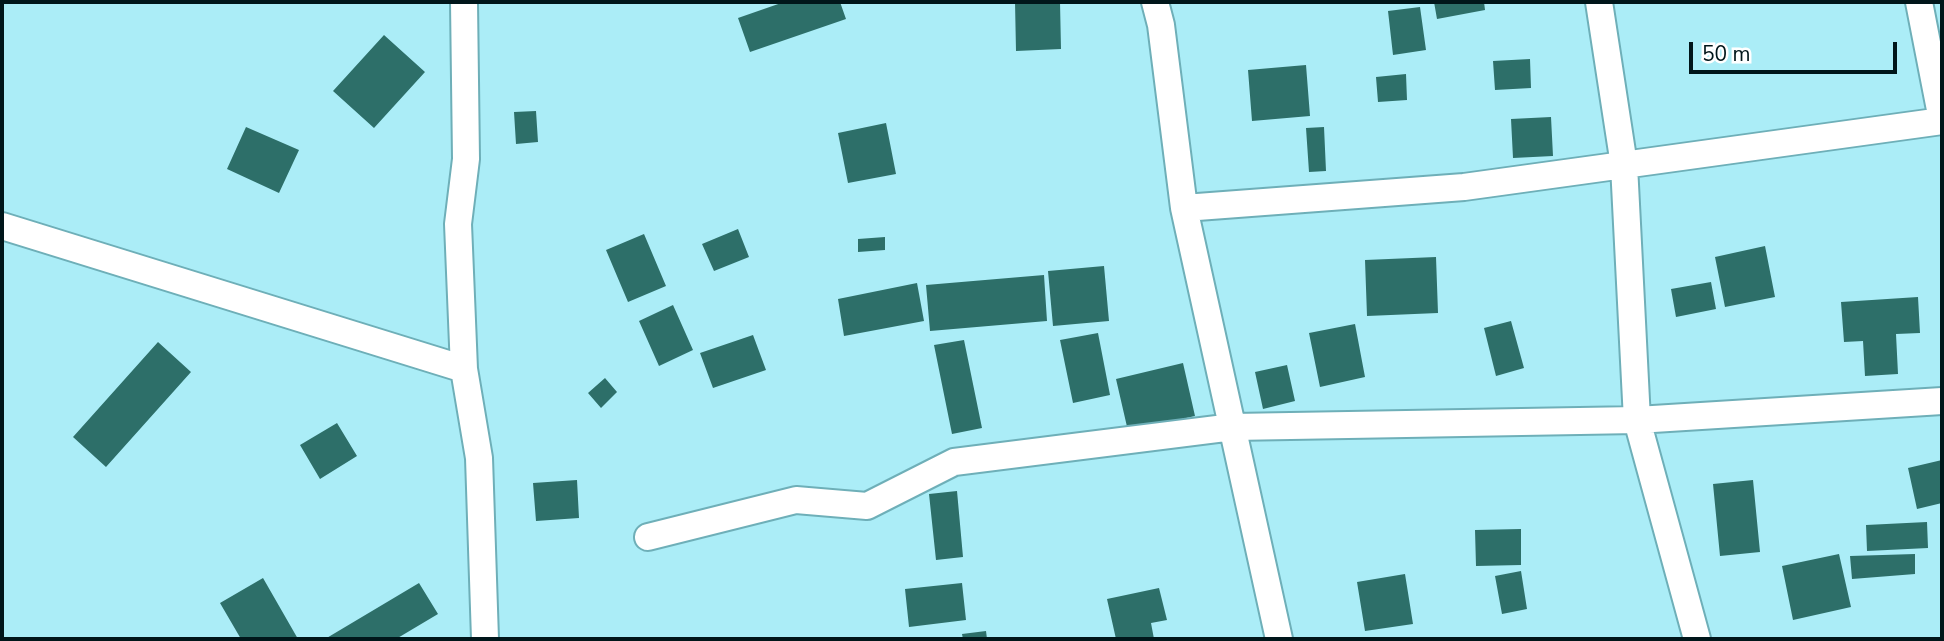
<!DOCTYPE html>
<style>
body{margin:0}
#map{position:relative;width:1944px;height:641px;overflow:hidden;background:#abedf7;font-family:"Nunito Sans",sans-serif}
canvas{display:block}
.frame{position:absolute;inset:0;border:4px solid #00161a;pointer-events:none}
.scale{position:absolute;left:1689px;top:42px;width:208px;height:32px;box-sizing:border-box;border:4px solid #00161a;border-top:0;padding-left:9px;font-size:21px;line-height:24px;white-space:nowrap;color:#00161a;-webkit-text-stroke:5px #fff;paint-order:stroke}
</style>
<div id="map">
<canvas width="1944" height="641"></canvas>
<div class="frame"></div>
<div class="scale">50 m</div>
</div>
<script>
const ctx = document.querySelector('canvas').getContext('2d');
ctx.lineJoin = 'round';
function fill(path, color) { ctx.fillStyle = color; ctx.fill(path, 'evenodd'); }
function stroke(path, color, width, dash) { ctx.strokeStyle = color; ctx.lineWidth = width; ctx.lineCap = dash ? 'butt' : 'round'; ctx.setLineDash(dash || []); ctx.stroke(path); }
fill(new Path2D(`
 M 784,2 L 840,2 L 846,19 L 750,52 L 738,18 Z
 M 1015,2 L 1060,2 L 1061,49 L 1016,51 Z
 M 1434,2 L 1484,2 L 1485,10 L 1437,19 Z
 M 1420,7 L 1426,50 L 1393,55 L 1388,11 Z
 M 384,35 L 425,72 L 374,128 L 333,91 Z
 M 1530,59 L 1531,88 L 1495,90 L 1493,61 Z
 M 1306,65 L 1310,116 L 1252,121 L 1248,70 Z
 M 1406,74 L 1407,100 L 1378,102 L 1376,77 Z
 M 536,111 L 538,142 L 516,144 L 514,112 Z
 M 1551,117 L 1553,156 L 1513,158 L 1511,119 Z
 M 886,123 L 896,174 L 848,183 L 838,133 Z
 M 246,127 L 299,150 L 279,193 L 227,169 Z
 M 1324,127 L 1326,171 L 1309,172 L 1306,128 Z
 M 738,229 L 749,257 L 714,271 L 702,244 Z
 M 644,234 L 666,286 L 628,302 L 606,250 Z
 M 885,237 L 885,250 L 858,252 L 858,239 Z
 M 1765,246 L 1775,297 L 1725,307 L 1715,257 Z
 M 1436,257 L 1438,313 L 1367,316 L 1365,260 Z
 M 1104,266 L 1109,321 L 1053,326 L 1048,271 Z
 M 1044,275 L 1047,321 L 930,331 L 926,285 Z
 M 1711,282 L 1716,309 L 1676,317 L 1671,289 Z
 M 917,283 L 924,321 L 844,336 L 838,299 Z
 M 1918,297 L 1920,333 L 1896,334 L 1898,374 L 1865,376 L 1863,341 L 1844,342 L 1841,302 Z
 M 673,305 L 693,350 L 659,366 L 639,321 Z
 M 1511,321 L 1524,368 L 1496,376 L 1484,328 Z
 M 1355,324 L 1365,377 L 1320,387 L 1309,333 Z
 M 1098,333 L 1110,395 L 1073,403 L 1060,340 Z
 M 753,335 L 766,370 L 713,388 L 700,353 Z
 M 964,340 L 982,428 L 952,434 L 934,345 Z
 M 158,342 L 191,372 L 106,467 L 73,437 Z
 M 1183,363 L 1195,416 L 1128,431 L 1116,379 Z
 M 1287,365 L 1295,401 L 1263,409 L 1255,372 Z
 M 605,378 L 617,392 L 601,408 L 588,393 Z
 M 337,423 L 357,456 L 320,479 L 300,445 Z
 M 1942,460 L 1942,503 L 1917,509 L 1908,468 Z
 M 577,480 L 579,518 L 536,521 L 533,483 Z
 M 1753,480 L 1760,552 L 1720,556 L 1713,484 Z
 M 957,491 L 963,557 L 936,560 L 929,494 Z
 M 1927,522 L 1928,548 L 1867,551 L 1866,525 Z
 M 1521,529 L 1521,565 L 1476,566 L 1475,530 Z
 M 1839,554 L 1851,607 L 1793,620 L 1782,566 Z
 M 1915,554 L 1915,574 L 1852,579 L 1850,556 Z
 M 1521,571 L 1527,609 L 1502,614 L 1495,576 Z
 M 1405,574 L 1413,624 L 1365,631 L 1357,582 Z
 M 263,578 L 298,639 L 241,639 L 220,603 Z
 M 419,583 L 438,614 L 396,639 L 325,639 Z
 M 962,583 L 966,620 L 909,627 L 905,589 Z
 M 1159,588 L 1167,620 L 1151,623 L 1154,639 L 1116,639 L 1107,599 Z
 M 986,631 L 987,639 L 963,639 L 962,634 Z`), '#2d6f69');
const minor = new Path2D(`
 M 464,2 L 466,159 L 458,224 L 464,369 L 479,458 L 485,639
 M 1155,2 L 1161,25 L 1184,208 L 1279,639
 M 1599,2 L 1624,165 L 1637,420 L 1697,639
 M 1919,2 L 1942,120
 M 1184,208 L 1464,187 L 1942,121
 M 2,226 L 464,369
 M 648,537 L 796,500 L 867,506 L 954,462 L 1233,427 L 1637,420 L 1942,401`);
stroke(minor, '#6eafb8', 30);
stroke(minor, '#fff', 26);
</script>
